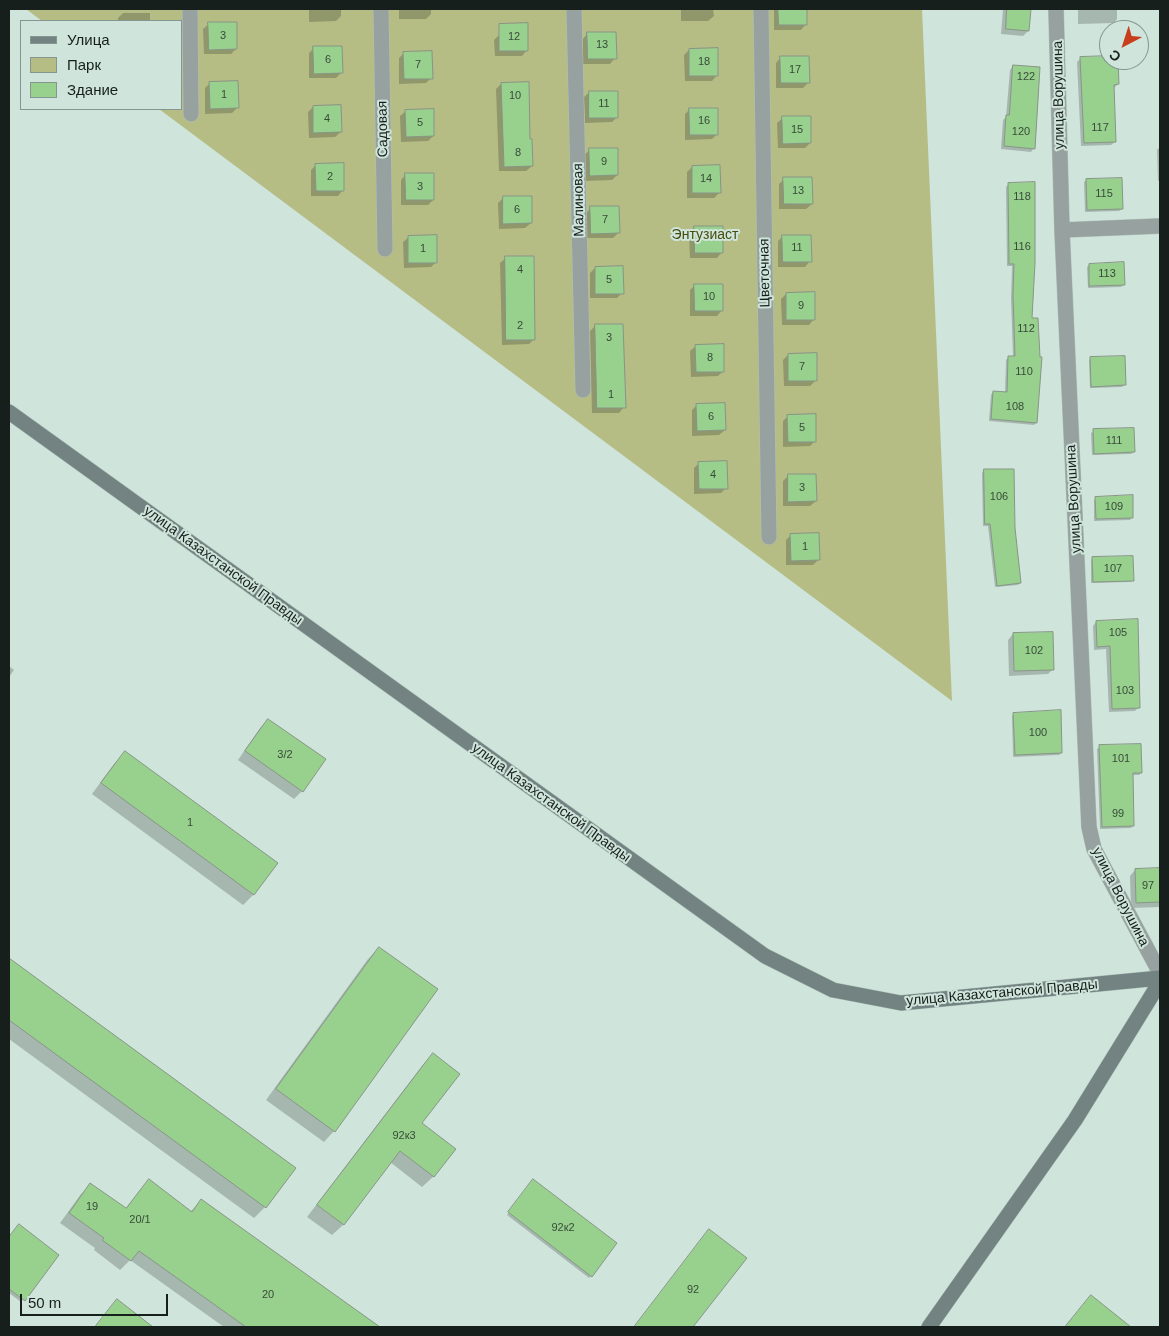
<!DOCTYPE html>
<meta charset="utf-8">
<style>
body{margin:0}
#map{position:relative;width:1169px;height:1336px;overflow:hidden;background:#cfe5db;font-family:Helvetica,sans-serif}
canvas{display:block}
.frame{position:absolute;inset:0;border:10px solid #171f1c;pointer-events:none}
.legend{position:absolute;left:20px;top:20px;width:162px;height:90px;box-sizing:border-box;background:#cfe5db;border:1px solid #85968f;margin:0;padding:6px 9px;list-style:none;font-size:15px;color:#171f1c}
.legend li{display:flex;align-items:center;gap:10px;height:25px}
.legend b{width:25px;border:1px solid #85968f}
.north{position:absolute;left:1099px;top:20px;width:50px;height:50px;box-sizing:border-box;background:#cfe5db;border:1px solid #85968f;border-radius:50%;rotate:220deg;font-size:14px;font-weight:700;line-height:20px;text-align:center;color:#171f1c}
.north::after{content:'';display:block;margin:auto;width:18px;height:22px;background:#c83e1d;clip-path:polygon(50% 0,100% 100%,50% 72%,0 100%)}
.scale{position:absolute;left:20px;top:1294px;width:148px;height:22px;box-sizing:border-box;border:2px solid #171f1c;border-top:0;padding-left:6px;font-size:15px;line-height:18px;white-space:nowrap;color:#171f1c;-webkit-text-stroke:4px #cfe5db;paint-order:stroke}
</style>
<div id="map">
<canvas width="1169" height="1336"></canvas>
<div class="frame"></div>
<ul class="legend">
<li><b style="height:6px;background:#738382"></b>Улица</li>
<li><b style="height:14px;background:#b5bd85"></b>Парк</li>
<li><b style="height:14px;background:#98d08e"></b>Здание</li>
</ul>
<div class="north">С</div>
<div class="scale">50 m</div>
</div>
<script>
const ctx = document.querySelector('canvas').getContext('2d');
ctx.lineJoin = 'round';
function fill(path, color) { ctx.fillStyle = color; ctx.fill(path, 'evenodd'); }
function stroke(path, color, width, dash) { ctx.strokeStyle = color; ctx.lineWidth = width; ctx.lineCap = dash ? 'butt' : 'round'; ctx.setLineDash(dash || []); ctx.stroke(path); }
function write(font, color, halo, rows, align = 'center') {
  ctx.font = font + ' Helvetica,sans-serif'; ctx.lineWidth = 4; ctx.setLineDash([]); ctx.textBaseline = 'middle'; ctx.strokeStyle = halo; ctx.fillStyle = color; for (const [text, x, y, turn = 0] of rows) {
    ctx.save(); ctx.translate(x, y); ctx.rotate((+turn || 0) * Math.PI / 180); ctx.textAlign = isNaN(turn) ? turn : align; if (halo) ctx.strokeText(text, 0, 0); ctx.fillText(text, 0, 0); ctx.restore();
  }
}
fill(new Path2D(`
 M 26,9 L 922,9 L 952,701 L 159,109 L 181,109 L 181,21 L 42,21 Z`), '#b5bd85');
fill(new Path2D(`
 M 309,9 L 341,9 L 341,16 L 336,21 L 309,22 Z
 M 399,9 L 431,9 L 431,14 L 426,19 L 399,19 Z
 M 681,9 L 713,9 L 714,16 L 708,21 L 681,21 Z
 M 774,9 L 806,9 L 806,24 L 801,30 L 774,30 Z
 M 1003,9 L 1030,9 L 1028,31 L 1023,36 L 1001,34 Z
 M 1078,9 L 1117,9 L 1117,19 L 1114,23 L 1078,24 Z
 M 123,13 L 150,13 L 150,21 L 118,21 L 118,18 Z
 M 209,24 L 236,49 L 231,54 L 204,54 L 203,29 Z
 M 588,33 L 615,58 L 610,64 L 583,64 L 583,39 Z
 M 500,34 L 527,50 L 522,56 L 495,56 L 494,40 Z
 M 314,48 L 341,73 L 336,78 L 309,78 L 309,53 Z
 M 689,50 L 717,75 L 712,81 L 685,81 L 684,55 Z
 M 404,53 L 431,78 L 426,83 L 399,84 L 399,58 Z
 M 781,57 L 808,83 L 803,88 L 776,88 L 776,63 Z
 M 1109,57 L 1109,60 L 1117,60 L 1118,84 L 1114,88 L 1115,142 L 1111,145 L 1081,146 L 1077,62 L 1081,58 Z
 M 1013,66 L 1034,148 L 1031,152 L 1001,149 L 1003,120 L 1006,117 L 1010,70 Z
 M 210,83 L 237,108 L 232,113 L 205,114 L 205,88 Z
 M 501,84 L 532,166 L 526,171 L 499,171 L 496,89 Z
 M 590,92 L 617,117 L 612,122 L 585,123 L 584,97 Z
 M 313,107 L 341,132 L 335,137 L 309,138 L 308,112 Z
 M 690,109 L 717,134 L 712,139 L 685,140 L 685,114 Z
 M 406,111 L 433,136 L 428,141 L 401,142 L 400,116 Z
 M 783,118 L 810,143 L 805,148 L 778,148 L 777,123 Z
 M 1159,148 L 1160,148 L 1160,180 L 1158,181 L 1157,150 Z
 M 590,150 L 617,175 L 612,180 L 585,181 L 584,155 Z
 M 316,165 L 343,190 L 338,196 L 311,196 L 311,170 Z
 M 692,167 L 720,192 L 714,198 L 687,198 L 687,172 Z
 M 406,174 L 433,200 L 428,205 L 401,205 L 401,180 Z
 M 784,179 L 812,204 L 806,209 L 779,209 L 779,184 Z
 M 1086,180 L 1122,209 L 1119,211 L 1085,212 L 1084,182 Z
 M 1009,184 L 1030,319 L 1036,423 L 1034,425 L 989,421 L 991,395 L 993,392 L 1005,393 L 1006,360 L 1009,357 L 1013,357 L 1011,299 L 1012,266 L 1007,266 L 1006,187 Z
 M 503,198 L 531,223 L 525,228 L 499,229 L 498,203 Z
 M 591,208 L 618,233 L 613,238 L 586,238 L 586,213 Z
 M 695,227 L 722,252 L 717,258 L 690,258 L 689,233 Z
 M 783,236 L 810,261 L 805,267 L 778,267 L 778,241 Z
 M 409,237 L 436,262 L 431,267 L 404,268 L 403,242 Z
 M 506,258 L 534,339 L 529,344 L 502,345 L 500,263 Z
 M 1089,265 L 1124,284 L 1121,287 L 1088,288 L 1087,267 Z
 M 595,268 L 622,293 L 617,298 L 590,298 L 590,273 Z
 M 695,285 L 722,310 L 717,316 L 690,316 L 690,290 Z
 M 786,294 L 814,319 L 809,325 L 782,325 L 781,299 Z
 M 595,326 L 624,407 L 619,413 L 592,413 L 590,331 Z
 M 696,346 L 723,371 L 718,376 L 691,377 L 690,351 Z
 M 788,355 L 816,380 L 810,386 L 784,386 L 783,360 Z
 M 1091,358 L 1124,385 L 1122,387 L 1090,388 L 1089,360 Z
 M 697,405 L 725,430 L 719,435 L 692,436 L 692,410 Z
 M 788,416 L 815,441 L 810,446 L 783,447 L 783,421 Z
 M 1094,431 L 1134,452 L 1131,454 L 1092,455 L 1091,433 Z
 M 699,463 L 726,488 L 721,493 L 694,494 L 694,468 Z
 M 984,470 L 1014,528 L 1020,583 L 1018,585 L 995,587 L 988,526 L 983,526 L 982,473 Z
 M 788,476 L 816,501 L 810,506 L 783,506 L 783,481 Z
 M 1096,498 L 1132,517 L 1130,520 L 1094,521 L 1094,500 Z
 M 791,535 L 818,560 L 813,565 L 786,565 L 786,540 Z
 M 1093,558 L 1133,580 L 1130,582 L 1091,583 L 1091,560 Z
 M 1137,621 L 1139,707 L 1135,711 L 1109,712 L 1106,649 L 1094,650 L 1093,626 L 1096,622 Z
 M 1013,634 L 1053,669 L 1048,674 L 1009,676 L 1008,640 Z
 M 9,666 L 14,670 L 9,677 Z
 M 1014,714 L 1061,753 L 1059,755 L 1013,757 L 1012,716 Z
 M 268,720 L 302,791 L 294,799 L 238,760 L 260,728 Z
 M 1100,747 L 1141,773 L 1139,775 L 1131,775 L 1133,825 L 1131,828 L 1100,829 L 1097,749 Z
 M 125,753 L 254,894 L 243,905 L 92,794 L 114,764 Z
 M 1160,869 L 1160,907 L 1131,908 L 1130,876 L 1135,870 Z
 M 379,948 L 334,1131 L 324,1142 L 266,1100 L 368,959 Z
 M 9,959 L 294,1168 L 265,1207 L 254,1218 L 9,1039 Z
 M 433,1055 L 420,1123 L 454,1149 L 433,1177 L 422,1187 L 390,1162 L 343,1225 L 332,1235 L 307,1217 L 422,1066 Z
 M 149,1180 L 190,1212 L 201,1201 L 378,1327 L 224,1327 L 130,1260 L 120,1270 L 94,1250 L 95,1248 L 60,1223 L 81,1194 L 90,1185 L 125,1209 Z
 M 531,1183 L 591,1276 L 589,1278 L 507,1215 Z
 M 17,1228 L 57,1255 L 21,1302 L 9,1293 L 9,1238 Z
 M 745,1258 L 692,1327 L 641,1327 L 637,1324 Z
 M 1091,1296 L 1120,1320 L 1113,1327 L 1065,1327 Z`), '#0003');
const building = new Path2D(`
 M 778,9 L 807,9 L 807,25 L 779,25 Z
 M 1007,9 L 1031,9 L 1029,31 L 1006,29 Z
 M 208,22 L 237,22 L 237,49 L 209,50 Z
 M 528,23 L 528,51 L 499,51 L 499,24 Z
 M 587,32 L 616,32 L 617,59 L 588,59 Z
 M 313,46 L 342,46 L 343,73 L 314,74 Z
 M 718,48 L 718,76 L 689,76 L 689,49 Z
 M 432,51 L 433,79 L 404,79 L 403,52 Z
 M 780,56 L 809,56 L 810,83 L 781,83 Z
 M 1109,56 L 1109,60 L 1118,60 L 1119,84 L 1114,85 L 1116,142 L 1084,143 L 1080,57 Z
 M 1013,65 L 1040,67 L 1035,149 L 1004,146 L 1006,115 L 1009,115 Z
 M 238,81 L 239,108 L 210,109 L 209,82 Z
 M 529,82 L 530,139 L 532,139 L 533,166 L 504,167 L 501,83 Z
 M 589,91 L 618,91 L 618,118 L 589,118 Z
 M 341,105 L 342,132 L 313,133 L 313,106 Z
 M 689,108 L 718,108 L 718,135 L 690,135 Z
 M 434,109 L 434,136 L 406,137 L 405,110 Z
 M 782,116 L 811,116 L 811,143 L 783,144 Z
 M 589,148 L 618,148 L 618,175 L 590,176 Z
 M 344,163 L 344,191 L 316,191 L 315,164 Z
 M 720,165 L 721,193 L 692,193 L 692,166 Z
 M 405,173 L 434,173 L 434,200 L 406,200 Z
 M 783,177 L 812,177 L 813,204 L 784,204 Z
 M 1122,178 L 1123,209 L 1087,210 L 1086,179 Z
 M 1035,182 L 1035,263 L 1032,318 L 1038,318 L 1040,357 L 1042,357 L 1037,423 L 991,419 L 993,391 L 1007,392 L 1008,356 L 1015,356 L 1013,295 L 1014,264 L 1009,264 L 1008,183 Z
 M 503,196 L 532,196 L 532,223 L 503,224 Z
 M 590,206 L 619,206 L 620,233 L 591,234 Z
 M 694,226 L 723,226 L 723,253 L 695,253 Z
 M 437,235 L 437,263 L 408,263 L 408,236 Z
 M 782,235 L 811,235 L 812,262 L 783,262 Z
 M 505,256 L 534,256 L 535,340 L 506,340 Z
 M 1124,262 L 1125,285 L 1089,286 L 1089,264 Z
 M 623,266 L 624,294 L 595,294 L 595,267 Z
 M 694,284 L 723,284 L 723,311 L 695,311 Z
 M 815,292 L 815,320 L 786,320 L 786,293 Z
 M 595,324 L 623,324 L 626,408 L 597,408 Z
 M 724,344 L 724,372 L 696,372 L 695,345 Z
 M 817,353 L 817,381 L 788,381 L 788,354 Z
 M 1125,356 L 1126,385 L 1091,387 L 1090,357 Z
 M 725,403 L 726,430 L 697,431 L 696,404 Z
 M 816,414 L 816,442 L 788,442 L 787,415 Z
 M 1134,428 L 1135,452 L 1094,454 L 1093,429 Z
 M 727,461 L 728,489 L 699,489 L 698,462 Z
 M 984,469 L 1014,469 L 1015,528 L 1021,583 L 997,586 L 990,524 L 985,524 Z
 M 788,474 L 816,474 L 817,501 L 788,502 Z
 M 1133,495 L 1133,518 L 1096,519 L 1095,497 Z
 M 819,533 L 820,560 L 791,561 L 790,534 Z
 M 1133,556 L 1134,581 L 1093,582 L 1092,557 Z
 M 1138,619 L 1140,708 L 1112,709 L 1110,646 L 1097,647 L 1096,621 Z
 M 1053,632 L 1054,670 L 1014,671 L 1013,633 Z
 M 1061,710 L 1062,753 L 1015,755 L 1013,713 Z
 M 268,719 L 326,759 L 303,792 L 245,751 Z
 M 1141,744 L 1142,773 L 1133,773 L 1134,826 L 1102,827 L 1099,745 Z
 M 125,751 L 278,863 L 254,895 L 101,783 Z
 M 1160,868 L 1160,902 L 1136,903 L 1135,869 Z
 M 379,947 L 438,989 L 335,1132 L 276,1089 Z
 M 9,958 L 296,1168 L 266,1208 L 9,1020 Z
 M 433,1053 L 460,1074 L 422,1123 L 456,1149 L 434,1177 L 400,1151 L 344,1225 L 317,1205 Z
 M 149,1179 L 192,1212 L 201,1199 L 380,1327 L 246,1327 L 139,1251 L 131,1261 L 102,1240 L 104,1238 L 69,1213 L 90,1183 L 126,1208 Z
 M 533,1179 L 617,1243 L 592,1277 L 508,1212 Z
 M 19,1224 L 59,1255 L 25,1301 L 9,1289 L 9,1237 Z
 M 709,1229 L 747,1258 L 693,1327 L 634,1327 Z
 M 1091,1295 L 1131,1327 L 1065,1327 Z
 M 117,1299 L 153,1327 L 95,1327 Z`);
fill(building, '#98d08e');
stroke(building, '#889586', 1);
const street = new Path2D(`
 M 190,9 L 191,114
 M 381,9 L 385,249
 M 574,9 L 583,390
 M 761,9 L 769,537
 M 1056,9 L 1062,230 L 1089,827 L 1094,849 L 1160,973
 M 1062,230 L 1160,226`);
const secondary = new Path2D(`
 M 9,412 L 765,956 L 833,990 L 901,1003 L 1160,978
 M 929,1327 L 1075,1120 L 1160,982`);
stroke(street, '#aec1b9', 16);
stroke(secondary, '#aec1b9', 16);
stroke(street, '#96a1a0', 15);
stroke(secondary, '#738382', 15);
write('11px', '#374b38', null, [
 ["3",223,36],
 ["12",514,37],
 ["13",602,45],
 ["6",328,60],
 ["18",704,62],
 ["7",418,65],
 ["17",795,70],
 ["122",1026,77],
 ["1",224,95],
 ["10",515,96],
 ["11",604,104],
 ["4",327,119],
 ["16",704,121],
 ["5",420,123],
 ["117",1100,128],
 ["15",797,130],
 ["120",1021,132],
 ["8",518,153],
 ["9",604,162],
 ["2",330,177],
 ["14",706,179],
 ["3",420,187],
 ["13",798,191],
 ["115",1104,194],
 ["118",1022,197],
 ["6",517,210],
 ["7",605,220],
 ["116",1022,247],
 ["11",797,248],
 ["1",423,249],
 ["4",520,270],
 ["113",1107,274],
 ["5",609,280],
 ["10",709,297],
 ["9",801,306],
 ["2",520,326],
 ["112",1026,329],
 ["3",609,338],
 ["8",710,358],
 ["7",802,367],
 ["110",1024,372],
 ["1",611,395],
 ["108",1015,407],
 ["6",711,417],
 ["5",802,428],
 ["111",1114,441],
 ["4",713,475],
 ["3",802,488],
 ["106",999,497],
 ["109",1114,507],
 ["1",805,547],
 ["107",1113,569],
 ["105",1118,633],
 ["102",1034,651],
 ["103",1125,691],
 ["100",1038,733],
 ["3/2",285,755],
 ["101",1121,759],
 ["99",1118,814],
 ["1",190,823],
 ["97",1148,886],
 ["92к3",404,1136],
 ["19",92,1207],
 ["20/1",140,1220],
 ["92к2",563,1228],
 ["92",693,1290],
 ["20",268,1295]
]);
write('14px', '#171f1c', '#cfe5db', [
 ["улица Ворушина",1059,95,-91],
 ["Садовая",383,129,-91],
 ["Малиновая",579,200,-91],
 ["Цветочная",765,273,-91],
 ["улица Ворушина",1074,499,-93],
 ["улица Казахстанской Правды",223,566,36],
 ["улица Казахстанской Правды",551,803,36],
 ["улица Ворушина",1120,897,63],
 ["улица Казахстанской Правды",1002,993,-5]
]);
write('14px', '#474c0c', '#cfe5db', [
 ["Энтузиаст",705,235]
]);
</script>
